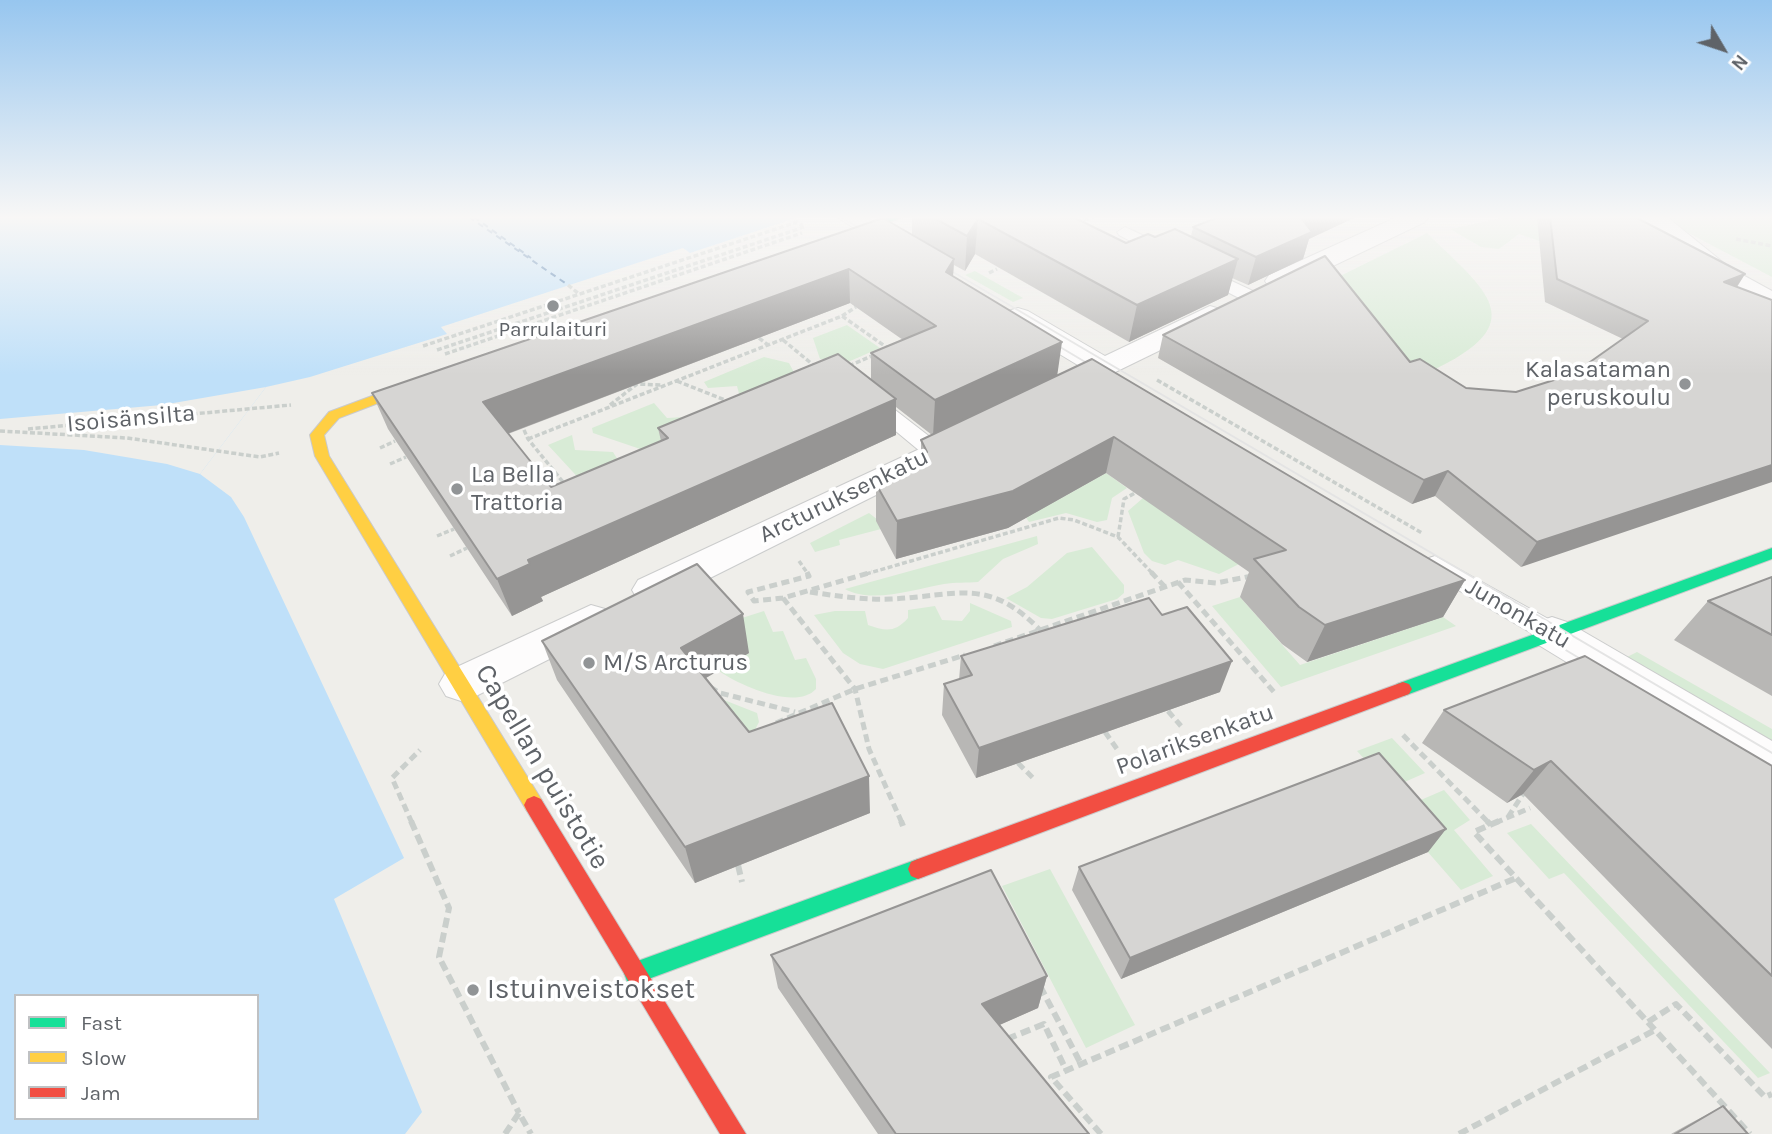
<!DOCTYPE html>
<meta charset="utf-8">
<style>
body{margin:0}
#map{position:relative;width:1772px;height:1134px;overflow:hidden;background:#efeeea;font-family:Karla,sans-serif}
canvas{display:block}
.legend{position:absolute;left:14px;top:994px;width:245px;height:126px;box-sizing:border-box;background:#fff;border:2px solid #bfc1c3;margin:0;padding:9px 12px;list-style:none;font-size:21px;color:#5f6368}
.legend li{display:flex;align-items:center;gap:14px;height:35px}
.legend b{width:35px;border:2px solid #bfc1c3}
.north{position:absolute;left:1688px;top:14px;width:70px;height:70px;-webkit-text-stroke:5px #fff;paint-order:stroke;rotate:129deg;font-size:19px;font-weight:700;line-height:28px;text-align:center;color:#5f6368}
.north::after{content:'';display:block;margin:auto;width:24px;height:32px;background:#5f6368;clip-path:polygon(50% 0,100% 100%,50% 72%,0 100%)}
</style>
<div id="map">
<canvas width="1772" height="1134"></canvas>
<ul class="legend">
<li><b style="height:9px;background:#16e098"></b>Fast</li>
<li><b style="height:9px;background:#ffcf43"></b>Slow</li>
<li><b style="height:9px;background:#f24e42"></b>Jam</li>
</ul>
<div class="north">N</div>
</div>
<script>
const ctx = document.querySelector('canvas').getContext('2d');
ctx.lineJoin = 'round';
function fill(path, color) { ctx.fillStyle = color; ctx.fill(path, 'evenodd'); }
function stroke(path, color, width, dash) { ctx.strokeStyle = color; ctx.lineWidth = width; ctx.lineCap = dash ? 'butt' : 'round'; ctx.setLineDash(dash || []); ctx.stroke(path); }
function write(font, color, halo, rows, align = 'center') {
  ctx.font = font + ' Karla,sans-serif'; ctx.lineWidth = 7; ctx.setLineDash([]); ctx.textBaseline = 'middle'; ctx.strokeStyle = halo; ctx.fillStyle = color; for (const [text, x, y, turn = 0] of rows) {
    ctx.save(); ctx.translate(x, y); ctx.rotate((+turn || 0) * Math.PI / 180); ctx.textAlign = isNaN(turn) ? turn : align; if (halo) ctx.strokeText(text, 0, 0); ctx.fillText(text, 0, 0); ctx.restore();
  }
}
fill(new Path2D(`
 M 1507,217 L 1567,217 L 1539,241 L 1519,234 L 1499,249 L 1481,247 L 1450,229 Z
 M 1658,217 L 1772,217 L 1772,277 Z
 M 1427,233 C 1486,291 1536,323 1429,372 L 1371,351 L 1322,285 Z
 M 975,271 L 1023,298 L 1013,302 L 965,275 Z
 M 847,325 L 880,348 L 848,362 L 820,359 L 813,338 Z
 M 764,357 L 789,363 L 804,391 L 745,416 L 737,386 L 708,388 L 704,382 Z
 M 654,403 L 667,418 L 721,415 L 655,454 L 593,433 L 592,428 Z
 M 572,435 L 575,450 L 613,452 L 623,468 L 584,484 L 548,445 Z
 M 1106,473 L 1127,488 L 1112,498 L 1107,520 L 1097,522 L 1066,513 L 1029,522 L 1020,509 L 1058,500 Z
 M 1143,498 L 1239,564 L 1219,574 L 1178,560 L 1165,565 L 1152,561 L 1144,553 L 1128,511 Z
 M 869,513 L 878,520 L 881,529 L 839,540 L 840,545 L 815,552 L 810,543 Z
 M 1037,536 L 1038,544 L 1003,559 L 978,582 C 967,583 955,582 944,584 C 915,589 872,604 845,589 Z
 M 1092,547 L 1124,585 L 1124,593 L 1117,599 L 1052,619 L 1041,618 L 1006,598 L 1027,587 L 1067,553 Z
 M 1240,597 L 1300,665 L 1443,617 L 1456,626 L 1281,687 L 1212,606 Z
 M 970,603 L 1011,621 L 1012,627 L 883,669 L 860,664 L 843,653 L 814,615 L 835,611 L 865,611 L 868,625 C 885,631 895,633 908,618 L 908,610 L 935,606 L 942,620 L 962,621 L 970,611 Z
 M 764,611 L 773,632 L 783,631 L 795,660 L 806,658 L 816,679 L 816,689 C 796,711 739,685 719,671 L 749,653 L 723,624 Z
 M 1637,652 L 1772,729 L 1772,743 L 1625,658 Z
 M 719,698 L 757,713 L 759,722 L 743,753 Z
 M 1392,738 L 1425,773 L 1391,788 L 1357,751 Z
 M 1444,790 L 1470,820 L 1454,830 L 1493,876 L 1461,890 L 1393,812 Z
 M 1531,824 L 1770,1073 L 1758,1078 L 1564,873 L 1549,879 L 1507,833 Z
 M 1050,869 L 1135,1025 L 1086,1048 L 1002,886 Z`), '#d8ebd6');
fill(new Path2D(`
 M 0,217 L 799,217 L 690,253 L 683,248 L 441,327 L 447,334 L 310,377 L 266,387 L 200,474 L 231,497 L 244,517 L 404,858 L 334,899 L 422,1112 L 405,1134 L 0,1134 ZM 16,996 L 257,996 L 257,1118 L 16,1118 Z`), '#bfe0f9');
fill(new Path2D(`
 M 266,387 L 200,474 L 167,464 L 84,450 L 0,445 L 0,419 L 162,405 Z`), '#efeeea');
stroke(new Path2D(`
 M 469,217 L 568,285
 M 474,217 L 531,258`), '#4174aa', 2, [6, 5]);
const lane = new Path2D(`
 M 1125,227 L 1174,250 L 1176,254 L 1174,258 L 1162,258 L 1119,235 L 1117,232 Z
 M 1200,266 L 1255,292 L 1258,296 L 1255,300 L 1243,300 L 1194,275 L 1191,271 Z
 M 870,394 L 877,396 L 943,447 L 946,452 L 943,457 L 927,457 L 863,404 L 860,400 L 863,396 Z
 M 1435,556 L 1561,626 L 1565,633 L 1561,640 L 1552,643 L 1543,640 L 1426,571 L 1423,565 L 1426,559 Z`);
const street = new Path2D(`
 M 837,217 L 866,217 L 912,244 L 916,249 L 912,254 L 894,254 Z
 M 1397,217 L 1428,217 L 1425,222 L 1289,287 L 1269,287 L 1265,281 L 1269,275 Z
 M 1633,217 L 1667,217 L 1730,268 L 1772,291 L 1772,310 L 1710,280 L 1648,226 L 1636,222 Z
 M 1210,306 L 1220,309 L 1224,315 L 1220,321 L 1060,399 L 1049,397 L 1044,390 L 1049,383 L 1081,367 L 1008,323 L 1004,317 L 1008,311 L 1018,308 L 1028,311 L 1105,356 Z
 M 956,432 L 968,435 L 973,442 L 968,449 L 666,600 L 652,604 L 638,600 L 632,590 L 638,580 Z
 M 591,605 L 605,609 L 611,620 L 605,631 L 476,696 L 461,701 L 446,696 L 439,684 L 446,672 Z
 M 1552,617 L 1567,622 L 1772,741 L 1772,784 L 1756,778 L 1537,644 L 1531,633 L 1537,622 Z`);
const fast = new Path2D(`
 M 889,217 L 903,217 L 841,240 L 832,238 Z
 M 1772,548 L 1772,559 L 1409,694 L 1403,696 L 1397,694 L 1394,689 L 1397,684 Z
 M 918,859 L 925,862 L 928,869 L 925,876 L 635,984 L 627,981 L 624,973 L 627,965 L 635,962 Z`);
const slow = new Path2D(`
 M 423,377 L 428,378 L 428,384 L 339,418 L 324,435 L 329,456 L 541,799 L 544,805 L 541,811 L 534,814 L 527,811 L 315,456 L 310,435 L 329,412 Z`);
const jam = new Path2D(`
 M 1403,682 L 1409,684 L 1412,689 L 1409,694 L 918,879 L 911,876 L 908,869 L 911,862 L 918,859 Z
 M 534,796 L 541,799 L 746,1134 L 720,1134 L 527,811 L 524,805 L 527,799 Z`);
stroke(lane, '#cbcccc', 2);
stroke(street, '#cbcccc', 2);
stroke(fast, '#cacacb', 2);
stroke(slow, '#cacacb', 2);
stroke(jam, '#cacacb', 2);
stroke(new Path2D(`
 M 1077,223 L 1093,217
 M 1736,239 L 1772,246
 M 989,273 L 997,269
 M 568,285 L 579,294
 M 842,316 L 856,307
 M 759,338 L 768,345
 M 783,340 L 817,368
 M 423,346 L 797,222 L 803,226
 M 437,350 L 804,227
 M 445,354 L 802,233
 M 849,366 L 876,354
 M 1157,380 L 1422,533
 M 677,381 L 725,400 L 728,406
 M 610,405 L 637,384 L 661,385
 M 521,423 L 528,439 L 567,487
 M 28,429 L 291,405
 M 0,431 L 127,438 L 260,457 L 279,453
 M 528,439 L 842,316 L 889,349
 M 380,448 L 395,441
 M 390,464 L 406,457
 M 437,536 L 454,529
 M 1118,537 L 1124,499 L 1135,493
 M 450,556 L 467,548
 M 799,561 L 808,574
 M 866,574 L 1059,518 L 1074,520 L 1118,537 L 1153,574`), '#cacfcc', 3.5, [5, 2.5]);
stroke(new Path2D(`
 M 807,572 L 809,576 L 748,592 L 754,601 L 783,598 L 872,572
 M 1151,572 L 1165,587
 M 1178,582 L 1274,692
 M 810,592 C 837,596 864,600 891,599 C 958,596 988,576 1041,631
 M 783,598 L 855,689 L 869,749 L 902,823
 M 994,646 L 1185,580 L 1216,583 L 1252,576
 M 710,687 L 720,693 L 795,712
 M 1168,711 L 1181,726
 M 776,723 L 855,689 L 965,655
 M 1105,732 L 1117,749
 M 1403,735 L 1489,823
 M 1018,763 L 1033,778
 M 1508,817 L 1523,794
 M 412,823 L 392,778 L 420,750
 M 1495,823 L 1530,808`), '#cacfcc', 5, [8, 4.5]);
stroke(new Path2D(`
 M 411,821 L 449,908 L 439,957 L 519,1113
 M 901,821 L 903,826
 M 1487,821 L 1491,825
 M 1499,821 L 1474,832 L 1750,1134
 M 738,865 L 742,882
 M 1040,986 L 1081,1064
 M 1648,1022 L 1676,1004 L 1765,1097 L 1772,1094
 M 1007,1039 L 1044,1024 L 1066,1070
 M 505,1134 L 519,1113 L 531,1134
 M 1101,1134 L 1051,1077 L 1516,878
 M 1459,1134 L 1655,1030`), '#cacfcc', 6, [10, 5]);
fill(lane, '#fdfcfc');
fill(street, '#fdfcfc');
fill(fast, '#16e098');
fill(slow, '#ffcf43');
fill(jam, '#f24e42');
stroke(new Path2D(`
 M 840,217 L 874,236
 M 936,262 L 1772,753
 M 1045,338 L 1102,372
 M 1444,577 L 1594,667`), '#e4e4e4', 2);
fill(new Path2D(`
 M 912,217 L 1073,217 L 1126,243 L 1155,237 L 1191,236 L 1193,227 L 1219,217 L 1356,217 L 1309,239 L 1303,259 L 1248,285 L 1232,278 L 1228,295 L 1129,342 L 975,254 L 965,271 L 954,265 L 953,276 L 1058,375 L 1465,580 L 1443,617 L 1307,662 L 1282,644 L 1240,597 L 1249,572 L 1106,473 L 1008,528 L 896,559 L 876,521 L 876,484 L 910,472 L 911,460 L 921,455 L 921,440 L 932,435 L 896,407 L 896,435 L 541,597 L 543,601 L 512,616 L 388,429 L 372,393 L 912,235 ZM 850,303 L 903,340 L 871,353 L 871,380 L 658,428 L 661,441 L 551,487 L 508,434 Z
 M 1537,217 L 1635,217 L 1745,274 L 1737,287 L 1521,567 L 1435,496 L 1412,504 L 1158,358 L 1163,335 L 1410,362 L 1466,388 L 1516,392 L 1573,374 L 1623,339 L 1545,302 Z
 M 1772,577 L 1772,696 L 1674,640 L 1708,601 Z
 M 542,641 L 749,653 L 706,678 L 749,732 L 870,813 L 695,883 L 557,680 Z
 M 961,656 L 1220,692 L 976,778 L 942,715 L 944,684 L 959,680 Z
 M 1444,710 L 1772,766 L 1772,1049 L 1523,794 L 1507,803 L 1422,743 Z
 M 1446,829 L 1428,852 L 1121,979 L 1072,890 L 1079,867 Z
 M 771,955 L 1047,976 L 1038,1008 L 999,1025 L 1089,1134 L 878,1134 L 778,988 Z
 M 1723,1106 L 1748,1134 L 1671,1134 L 1689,1124 Z`), '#b8b7b5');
fill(new Path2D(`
 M 1307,217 L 1356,217 L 1309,239 L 1303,259 L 1248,285 L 1256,257 L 1302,219 Z
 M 978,219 L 975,254 L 965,271 L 967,236 Z
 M 954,259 L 952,293 L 946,272 Z
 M 1238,259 L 1228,295 L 1129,342 L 1137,305 Z
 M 849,269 L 850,303 L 496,438 L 483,402 Z
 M 1745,274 L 1730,297 L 1724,282 Z
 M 1062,342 L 1057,377 L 933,436 L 935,400 Z
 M 896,399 L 896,435 L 541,597 L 543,601 L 512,616 L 497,579 L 528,560 Z
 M 1114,437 L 1106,473 L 1008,528 L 896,559 L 897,521 Z
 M 1772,465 L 1772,482 L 1521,567 L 1537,542 Z
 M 1448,471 L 1435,496 L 1412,504 L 1424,480 Z
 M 1465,580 L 1443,617 L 1307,662 L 1325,625 Z
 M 743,614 L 749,653 L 690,687 L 681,648 Z
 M 1232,661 L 1220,692 L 976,778 L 979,748 Z
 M 1551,761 L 1523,794 L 1507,803 L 1534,770 Z
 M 869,776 L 870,813 L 695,883 L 685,847 Z
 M 1446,829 L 1428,852 L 1121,979 L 1130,958 Z
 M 1047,976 L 1038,1008 L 977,1035 L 982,1004 Z`), '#969594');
const building = new Path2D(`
 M 932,217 L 1073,217 L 1126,243 L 1148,234 L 1155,237 L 1175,229 L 1238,259 L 1137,305 L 978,219 L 967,236 Z
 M 1219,217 L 1307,217 L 1302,219 L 1312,232 L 1256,257 L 1193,227 Z
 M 1550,217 L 1635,217 L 1745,274 L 1724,282 L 1772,300 L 1772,465 L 1537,542 L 1448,471 L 1424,480 L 1163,335 L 1325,256 L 1410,362 L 1420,359 L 1466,388 L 1516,392 L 1573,374 L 1648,321 L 1557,279 Z
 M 883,218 L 954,259 L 946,272 L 1062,342 L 935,400 L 871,353 L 936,326 L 849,269 L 483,402 L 551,487 L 668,438 L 658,428 L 838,354 L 896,399 L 528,560 L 530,564 L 497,579 L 372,393 Z
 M 1092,359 L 1465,580 L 1325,625 L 1299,607 L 1254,559 L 1286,550 L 1114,437 L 1013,491 L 897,521 L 876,484 L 916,470 L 911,460 L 927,452 L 921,440 Z
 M 697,564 L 743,614 L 681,648 L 749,732 L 832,703 L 869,776 L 685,847 L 542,641 Z
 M 1772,577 L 1772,635 L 1708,601 Z
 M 1149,598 L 1162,615 L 1187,607 L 1232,661 L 979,748 L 944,684 L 972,675 L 961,656 Z
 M 1585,656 L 1772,766 L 1772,976 L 1551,761 L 1534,770 L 1444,710 Z
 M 1379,753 L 1446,829 L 1130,958 L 1079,867 Z
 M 991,870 L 1047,976 L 982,1004 L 1089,1134 L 896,1134 L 771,955 Z
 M 1723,1106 L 1748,1134 L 1675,1134 Z`);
fill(building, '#d6d5d3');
stroke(building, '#969594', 2);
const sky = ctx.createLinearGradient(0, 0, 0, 375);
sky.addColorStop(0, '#97c6ef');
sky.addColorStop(0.58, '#f8f7f6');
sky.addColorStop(1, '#f8f7f600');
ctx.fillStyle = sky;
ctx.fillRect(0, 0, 1772, 375);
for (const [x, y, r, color] of [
 [553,306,7,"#919496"],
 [1685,384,7,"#919496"],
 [457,489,7,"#919496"],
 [589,663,7,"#919496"],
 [473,990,7,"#919496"]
]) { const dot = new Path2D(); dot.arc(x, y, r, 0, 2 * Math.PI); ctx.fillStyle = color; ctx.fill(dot); stroke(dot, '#fff', 2.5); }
write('21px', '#5f6368', '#fff', [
 ["Parrulaituri",553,330]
]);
write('24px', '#5f6368', '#fff', [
 ["Kalasataman",1671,370,"right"],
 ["peruskoulu",1671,398,"right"],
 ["La Bella",471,475],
 ["Trattoria",471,503],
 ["M/S Arcturus",603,663]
], 'left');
write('24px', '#5f6368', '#fff', [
 ["Isoisänsilta",131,419,-5],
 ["Arcturuksenkatu",844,496,-26],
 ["Junonkatu",1518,614,30],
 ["Polariksenkatu",1195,740,-20]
]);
write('28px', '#5f6368', '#fff', [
 ["Capellan puistotie",542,767,59]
]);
write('28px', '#5f6368', '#fff', [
 ["Istuinveistokset",487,990]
], 'left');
</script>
